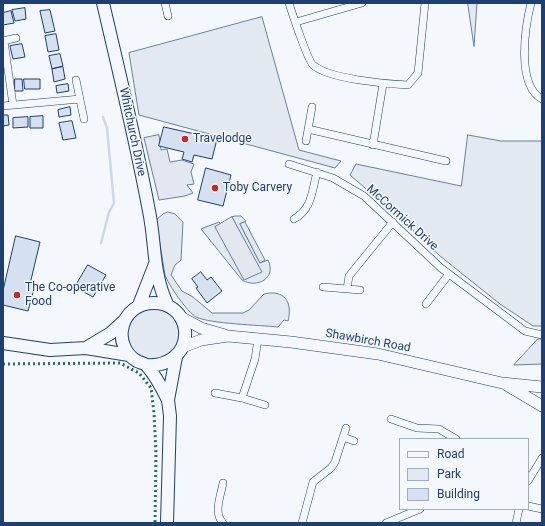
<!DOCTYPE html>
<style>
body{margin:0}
#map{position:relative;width:545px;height:526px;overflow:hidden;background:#f4f7fb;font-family:Roboto,sans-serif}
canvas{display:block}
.frame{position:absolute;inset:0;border:4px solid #1d3f73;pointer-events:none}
.legend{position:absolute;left:399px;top:438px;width:130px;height:72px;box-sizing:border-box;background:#f4f7fb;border:1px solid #9eadc5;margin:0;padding:5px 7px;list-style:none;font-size:12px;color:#1d3f73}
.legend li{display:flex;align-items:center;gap:8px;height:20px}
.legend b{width:20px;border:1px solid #9eadc5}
</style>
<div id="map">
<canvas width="545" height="526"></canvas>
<div class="frame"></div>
<ul class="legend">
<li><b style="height:5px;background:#f4f7fb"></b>Road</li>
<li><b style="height:11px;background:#e3e9f0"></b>Park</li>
<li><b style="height:11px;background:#d5e0f0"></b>Building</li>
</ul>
</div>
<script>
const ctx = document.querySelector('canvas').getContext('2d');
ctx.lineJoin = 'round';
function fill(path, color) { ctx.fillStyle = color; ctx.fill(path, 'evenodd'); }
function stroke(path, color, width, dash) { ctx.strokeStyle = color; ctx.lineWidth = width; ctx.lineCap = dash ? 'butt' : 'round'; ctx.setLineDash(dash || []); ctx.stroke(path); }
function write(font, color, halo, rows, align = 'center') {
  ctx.font = font + ' Roboto,sans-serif'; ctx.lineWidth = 3; ctx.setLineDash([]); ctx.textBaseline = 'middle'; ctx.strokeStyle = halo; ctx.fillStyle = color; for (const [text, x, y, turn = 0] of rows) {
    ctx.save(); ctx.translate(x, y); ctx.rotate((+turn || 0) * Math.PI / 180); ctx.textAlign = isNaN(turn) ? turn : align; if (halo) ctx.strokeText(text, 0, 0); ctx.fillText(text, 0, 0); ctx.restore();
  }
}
const green = new Path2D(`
 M 468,3 L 477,3 L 474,46 Z
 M 262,17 L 299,150 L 341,161 L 335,168 L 139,115 L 129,53 Z
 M 468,135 L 501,141 L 542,141 L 542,326 L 533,326 L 500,304 L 440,256 L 401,219 L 350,175 L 356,164 L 461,186 Z
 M 168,212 L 175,214 L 183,222 L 181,260 L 175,265 L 171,275 L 182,291 L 193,297 L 212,313 L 243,313 L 249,310 L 264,294 C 284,289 293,302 288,321 L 284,320 L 278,327 C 259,325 211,324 196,317 C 187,312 168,284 165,275 L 156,220 L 163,214 Z
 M 236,216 L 241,216 L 246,221 L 240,224 L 260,263 L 268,260 C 277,278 257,289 242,280 L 201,229 L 219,222 L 221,224 L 216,227 L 261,272 L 232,217 Z
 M127 334a26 26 0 1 1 52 0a26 26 0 1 1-52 0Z
 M 538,339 L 542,339 L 542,364 L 514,365 Z`);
fill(green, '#e3e9f0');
stroke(green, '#687fa3', 1);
const parking = new Path2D(`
 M 159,135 L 161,150 L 167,149 L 170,162 L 182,160 L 194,164 L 191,172 L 194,184 L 187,185 L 193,193 L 185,196 L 159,200 L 144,138 Z
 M 232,217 L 262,272 L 244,280 L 215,227 Z
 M 245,222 L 265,260 L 260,263 L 240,224 Z`);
fill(parking, '#e3e8f0');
stroke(parking, '#687fa3', 1);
stroke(new Path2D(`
 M 101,243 L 109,212 L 114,203 L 107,128 L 103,117`), '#cfd7e4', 2.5);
const building = new Path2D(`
 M 25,8 L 26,19 L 15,21 L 12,10 Z
 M 50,10 L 55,31 L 45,33 L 40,11 Z
 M 11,11 L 14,23 L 3,25 L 3,13 Z
 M 56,34 L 59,50 L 48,52 L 45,36 Z
 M 22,44 L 25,57 L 13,59 L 10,46 Z
 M 60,54 L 63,66 L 52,69 L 49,56 Z
 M 63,67 L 65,79 L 54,82 L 52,69 Z
 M 15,79 L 22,79 L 23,91 L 15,91 Z
 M 24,79 L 40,79 L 40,89 L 25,89 Z
 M 68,84 L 69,91 L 57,93 L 56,86 Z
 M 70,107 L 71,115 L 59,117 L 58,110 Z
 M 3,115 L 8,115 L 9,125 L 3,126 Z
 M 43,116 L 43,128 L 30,128 L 30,117 Z
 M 28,117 L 28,127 L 13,128 L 13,118 Z
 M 72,121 L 76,138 L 63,140 L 59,123 Z
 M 164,127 L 217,139 L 212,159 L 194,155 L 192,162 L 182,159 L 184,152 L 159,146 Z
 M 206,168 L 231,175 L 223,206 L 198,200 Z
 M 16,236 L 40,242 L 30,284 L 35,285 L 28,311 L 3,305 L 3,291 Z
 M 88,265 L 106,275 L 93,297 L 75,287 Z
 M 201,272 L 207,280 L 211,277 L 222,291 L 207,303 L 196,288 L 198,287 L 192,279 Z`);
fill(building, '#d5e0f0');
stroke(building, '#1d3f73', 1);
const minor = new Path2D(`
 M 165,3 L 168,16
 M 289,3 C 292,13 308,61 313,65 C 329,79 386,84 408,85 L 418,73 L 425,3
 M 531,3 C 525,27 516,85 542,99
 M 296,22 L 362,3
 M 3,41 L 16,38
 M 4,41 L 13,105
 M 76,80 L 84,119
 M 3,106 L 80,99
 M 308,129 L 446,161
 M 306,141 L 312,107
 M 373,145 L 383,84
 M 289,164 L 333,178 L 364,196 L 441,268 L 525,331 L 542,335
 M 294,219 C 312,209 312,191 317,172
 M 323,287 L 360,290
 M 347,289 L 349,276 L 393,222
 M 426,304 L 449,274
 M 215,393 L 242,398 L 265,405
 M 242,398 L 255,359 L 258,339
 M 391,419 L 417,428 L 439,429 L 456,439
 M 343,437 L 354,441
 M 528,481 L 542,458
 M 528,506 L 542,509
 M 223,523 C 213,513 221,495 223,483
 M 302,523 L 313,482 L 331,468 L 335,462 L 346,428
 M 386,523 L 420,509
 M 516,523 L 519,509`);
const secondary = new Path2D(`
 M 179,316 L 201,328 L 225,335
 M 183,347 L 201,340 L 228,336 L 291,342 L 378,354 L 502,383 L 542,387
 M 505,384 L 542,406`);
const primary = new Path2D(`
 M 103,3 C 119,72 136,141 149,211 C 156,245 152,273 168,306
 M 139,305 L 155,264
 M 3,343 L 50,350 L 86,348 L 129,355
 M 86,348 L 111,333 L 124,321
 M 146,365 C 168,367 187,353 185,330 C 181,294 127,294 122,330 C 120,341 126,355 137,361 C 140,363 145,363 147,366 C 156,376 162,388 168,400
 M 167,523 L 170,416 L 168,400 L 176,357`);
stroke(minor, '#1d3f73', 8);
stroke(secondary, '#1d3f73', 12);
stroke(primary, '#1d3f73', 14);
stroke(minor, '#f4f7fb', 7);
stroke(secondary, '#f4f7fb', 11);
stroke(primary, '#f4f7fb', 12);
stroke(new Path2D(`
 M 3,364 L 120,363 L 139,373 L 151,388 L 154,413 L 156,454 L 155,523`), '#2c6c60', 3, [2, 3]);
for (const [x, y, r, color] of [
 [185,139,4,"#c62828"],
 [215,188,4,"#c62828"],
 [17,295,4,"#c62828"]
]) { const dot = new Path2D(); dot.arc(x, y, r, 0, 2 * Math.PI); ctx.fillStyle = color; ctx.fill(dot); stroke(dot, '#f4f7fb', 1.5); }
write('12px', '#1d3f73', '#f4f7fb', [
 ["Whitchurch Drive",132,132,78],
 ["McCormick Drive",402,218,42],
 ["Shawbirch Road",368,341,10]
]);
write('12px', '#1d3f73', '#f4f7fb', [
 ["Travelodge",193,139],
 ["Toby Carvery",223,188],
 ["The Co-operative",25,288],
 ["Food",25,302]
], 'left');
</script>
